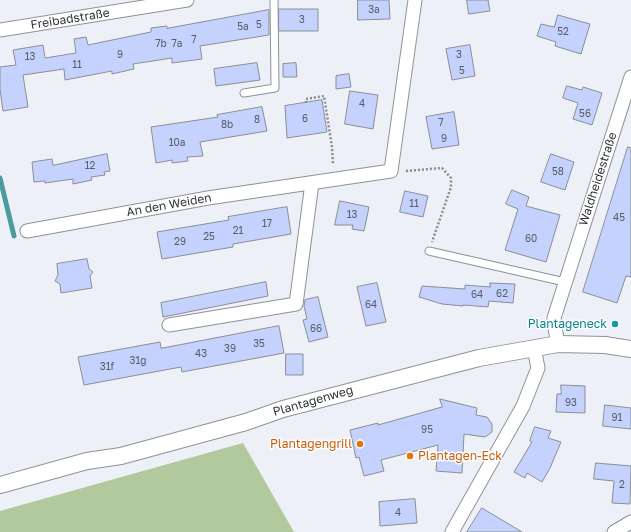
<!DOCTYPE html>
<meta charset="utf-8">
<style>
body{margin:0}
canvas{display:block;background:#edf0f7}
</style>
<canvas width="631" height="532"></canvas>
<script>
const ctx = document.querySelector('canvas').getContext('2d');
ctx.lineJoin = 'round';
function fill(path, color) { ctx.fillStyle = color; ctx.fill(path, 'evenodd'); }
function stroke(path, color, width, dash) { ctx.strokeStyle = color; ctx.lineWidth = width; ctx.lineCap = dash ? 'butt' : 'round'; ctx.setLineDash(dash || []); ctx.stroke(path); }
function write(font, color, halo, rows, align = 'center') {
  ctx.font = font + ' "Golos Text",sans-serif'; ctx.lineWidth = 3; ctx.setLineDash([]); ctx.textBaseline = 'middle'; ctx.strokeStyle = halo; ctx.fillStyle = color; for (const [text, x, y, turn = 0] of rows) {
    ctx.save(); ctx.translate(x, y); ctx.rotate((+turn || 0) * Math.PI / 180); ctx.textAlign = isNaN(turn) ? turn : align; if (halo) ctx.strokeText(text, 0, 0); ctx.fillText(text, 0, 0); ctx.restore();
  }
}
fill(new Path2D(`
 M 243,443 L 294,532 L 0,532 L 0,511 Z`), '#b2c99d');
stroke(new Path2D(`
 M 0,178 L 14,236`), '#4c9c9f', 5);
const building = new Path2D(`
 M 358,0 L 389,0 L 390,19 L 358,20 Z
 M 467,0 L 488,0 L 490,11 L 469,14 Z
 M 279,9 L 318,9 L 318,31 L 279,31 Z
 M 269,10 L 269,35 L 200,46 L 202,59 L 172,63 L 172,58 L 133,64 L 134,69 L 112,74 L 112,71 L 65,80 L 64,69 L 23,75 L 28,107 L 3,111 L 0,89 L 0,67 L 16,65 L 13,50 L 43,45 L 45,58 L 76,53 L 74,39 L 86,37 L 88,45 L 151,32 L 151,28 L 167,26 L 167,28 Z
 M 558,15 L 590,24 L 581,54 L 555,46 L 556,42 L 537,36 L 541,24 L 554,27 Z
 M 470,45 L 475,76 L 452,80 L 446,49 Z
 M 257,63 L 260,80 L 216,86 L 214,69 Z
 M 296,63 L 297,77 L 283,77 L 283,64 Z
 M 349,74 L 351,87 L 336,89 L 336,76 Z
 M 567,86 L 582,90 L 583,87 L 602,93 L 592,125 L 573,119 L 578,103 L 563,98 Z
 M 350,91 L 378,95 L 373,129 L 345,124 Z
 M 322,100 L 327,132 L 287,138 L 285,106 Z
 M 262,107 L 267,131 L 200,142 L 203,156 L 187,157 L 188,161 L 172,163 L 172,160 L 156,163 L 151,127 L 218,117 L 217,115 Z
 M 454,112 L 459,145 L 432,149 L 426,117 Z
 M 628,147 L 631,148 L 631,277 L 626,276 L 617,303 L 583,292 Z
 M 107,154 L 110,171 L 104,172 L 105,175 L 91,177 L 92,180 L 73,184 L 73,179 L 45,183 L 45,181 L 34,182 L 32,162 L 52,159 L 53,165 Z
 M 551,154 L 574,162 L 565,190 L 541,182 Z
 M 512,190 L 529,197 L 526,206 L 560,215 L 546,262 L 505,250 L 518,209 L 506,204 Z
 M 405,191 L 428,196 L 423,217 L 400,212 Z
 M 340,201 L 369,207 L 364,231 L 352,229 L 353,225 L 335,225 Z
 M 287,207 L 291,234 L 233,244 L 233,247 L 162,259 L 157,232 L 229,220 L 228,217 Z
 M 87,259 L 89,269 L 93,272 L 90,276 L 92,288 L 61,293 L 60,284 L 55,281 L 58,275 L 57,264 Z
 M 266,282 L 268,296 L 163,317 L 161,303 Z
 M 377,283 L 386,322 L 366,326 L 357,287 Z
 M 490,283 L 515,284 L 513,303 L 489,301 L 488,307 L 463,305 L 463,306 L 442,304 L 419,297 L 422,286 L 465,289 L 465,285 L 490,287 Z
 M 318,297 L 328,337 L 309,342 L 303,320 L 307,319 L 304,306 L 305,300 Z
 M 279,326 L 284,353 L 182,372 L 181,367 L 84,385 L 78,357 L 160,342 L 161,348 Z
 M 286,354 L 303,354 L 303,375 L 286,375 Z
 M 561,385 L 585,386 L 585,413 L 556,412 L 557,394 L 561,394 Z
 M 440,399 L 477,408 L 476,415 L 487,417 L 492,424 L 492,432 L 485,437 L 464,434 L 462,473 L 436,471 L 438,445 L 381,460 L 384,471 L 364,476 L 359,457 L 356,458 L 350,430 L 378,423 L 378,425 L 442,407 Z
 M 605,405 L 631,408 L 631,429 L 603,426 Z
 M 535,427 L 551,431 L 548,438 L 561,442 L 550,468 L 542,482 L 527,473 L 525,478 L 514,472 L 532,442 L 530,441 Z
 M 596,463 L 631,466 L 630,504 L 612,503 L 614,481 L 594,479 Z
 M 415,499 L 417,523 L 380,526 L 379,502 Z
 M 482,508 L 522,532 L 467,532 Z`);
fill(building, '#c4d2fd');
stroke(building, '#8b8e95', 1);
const service = new Path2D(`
 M 244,93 L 275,88 L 274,0
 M 429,251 L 565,282`);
const minor = new Path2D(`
 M 0,30 L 187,0
 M 27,231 L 208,198 L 391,171 L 415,0
 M 169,325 L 296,304 L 312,183
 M 558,344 L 555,328 L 554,318 L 631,77
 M 452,532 L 523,406 L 538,368 L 534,348
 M 614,532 L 631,522`);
const tertiary = new Path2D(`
 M 0,485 L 87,461 L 121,456 L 246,422 L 283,409 L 479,358 L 558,344 L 605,345 L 631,349`);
stroke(service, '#8f9299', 9);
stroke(minor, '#8f9299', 15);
stroke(tertiary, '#8f9299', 18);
stroke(new Path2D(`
 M 306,103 L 306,99 L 324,96 L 332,147 L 333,165
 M 406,171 L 442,168 L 451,178 L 451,187 L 432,242`), '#8b8d92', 2.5, [2, 2]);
stroke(service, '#fff', 7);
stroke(minor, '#fff', 13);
stroke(tertiary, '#fff', 16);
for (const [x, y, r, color] of [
 [615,324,4,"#0f9aa8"],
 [360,444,4,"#e8710a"],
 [410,456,4,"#e8710a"]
]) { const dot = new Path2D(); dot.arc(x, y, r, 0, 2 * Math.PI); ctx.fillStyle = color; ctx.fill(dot); stroke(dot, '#fdfdff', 1.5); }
write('10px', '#575c68', null, [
 ["3a",374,10],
 ["3",302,20],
 ["5",259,25],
 ["5a",243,27],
 ["52",563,32],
 ["7",194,40],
 ["7b",161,44],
 ["7a",177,44],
 ["9",120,55],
 ["3",459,55],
 ["13",30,57],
 ["11",77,65],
 ["5",462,71],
 ["4",362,104],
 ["56",585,114],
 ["6",305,119],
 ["8",257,120],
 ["7",441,123],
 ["8b",227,125],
 ["9",444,139],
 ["10a",177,143],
 ["12",90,166],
 ["58",558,172],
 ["11",414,204],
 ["13",352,215],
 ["45",619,218],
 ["17",267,224],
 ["21",238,231],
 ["25",209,237],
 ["60",531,239],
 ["29",180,242],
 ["62",502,294],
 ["64",477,295],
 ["64",371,305],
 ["66",316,329],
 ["35",259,344],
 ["39",230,349],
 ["43",201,354],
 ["31g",138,361],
 ["31f",107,367],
 ["93",571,403],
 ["91",617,418],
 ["95",427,430],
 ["2",622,485],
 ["4",398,513]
]);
write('12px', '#333437', '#fdfdff', [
 ["Freibadstraße",70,19,-9],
 ["Waldheidestraße",598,179,-72],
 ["An den Weiden",169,205,-10],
 ["Plantagenweg",313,401,-16]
]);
write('12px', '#0d838f', '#fdfdff', [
 ["Plantageneck",607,324]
], 'right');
write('12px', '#c56008', '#fdfdff', [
 ["Plantagengrill",352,444],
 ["Plantagen-Eck",418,456,"left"]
], 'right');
</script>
